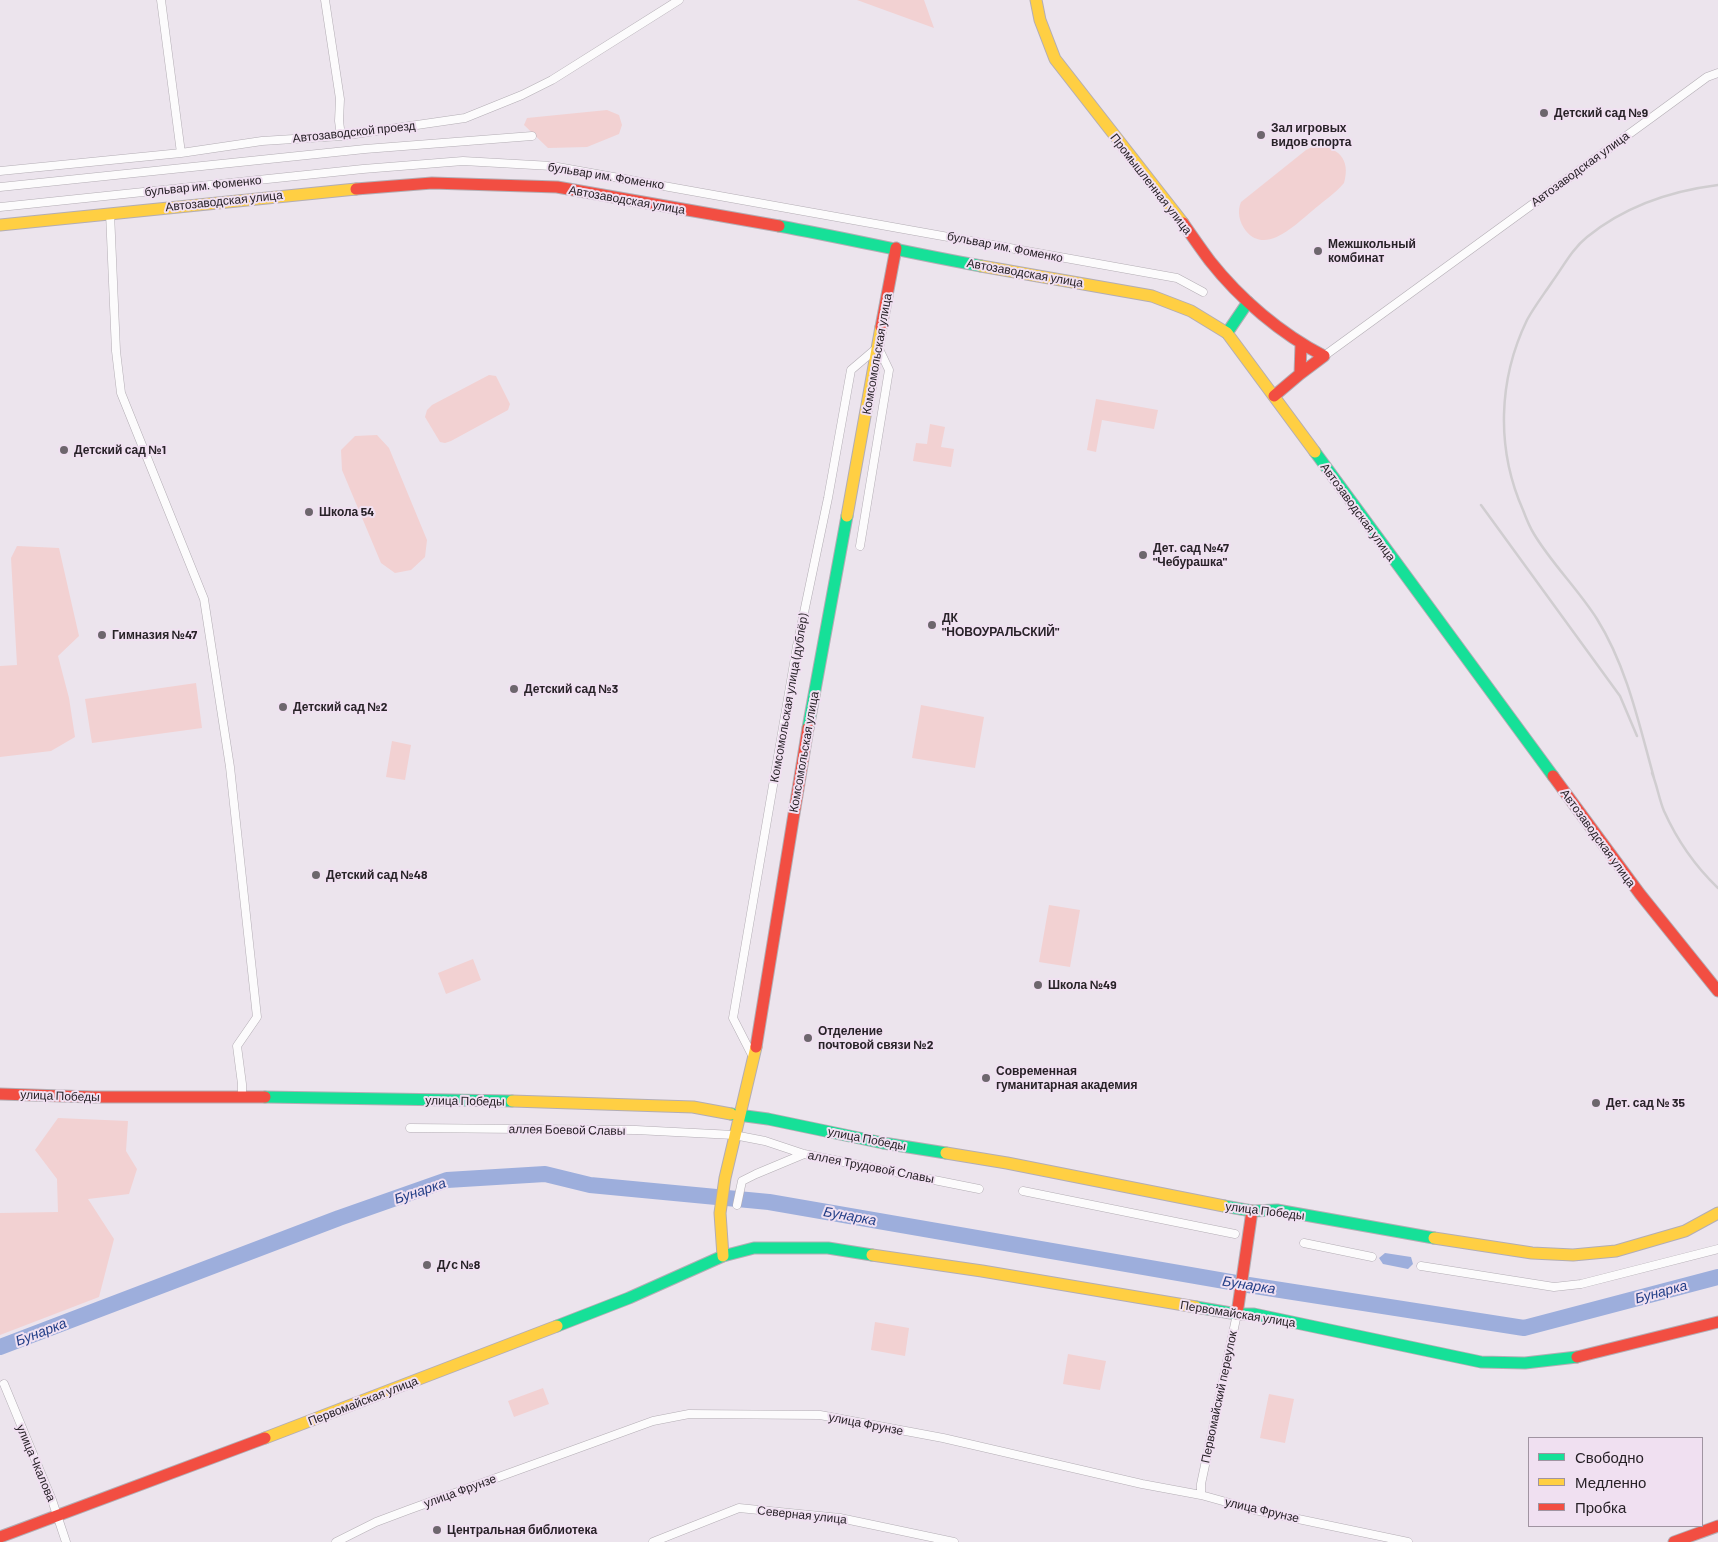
<!DOCTYPE html>
<meta charset="utf-8">
<style>
body{margin:0}
#map{position:relative;width:1718px;height:1542px;overflow:hidden;background:#ece4ed;font-family:Barlow,sans-serif}
canvas{display:block}
.legend{position:absolute;left:1528px;top:1437px;width:175px;height:90px;box-sizing:border-box;background:#f0e0f1;border:1px solid #a094a1;margin:0;padding:6px 9px;list-style:none;font-size:15px;color:#282228}
.legend li{display:flex;align-items:center;gap:10px;height:25px}
.legend b{width:25px;border:1px solid #a094a1}
</style>
<div id="map">
<canvas width="1718" height="1542"></canvas>
<ul class="legend">
<li><b style="height:6px;background:#16e098"></b>Свободно</li>
<li><b style="height:6px;background:#ffcf43"></b>Медленно</li>
<li><b style="height:6px;background:#f24e42"></b>Пробка</li>
</ul>
</div>
<script>
const ctx = document.querySelector('canvas').getContext('2d');
ctx.lineJoin = 'round';
function fill(path, color) { ctx.fillStyle = color; ctx.fill(path, 'evenodd'); }
function stroke(path, color, width, dash) { ctx.strokeStyle = color; ctx.lineWidth = width; ctx.lineCap = dash ? 'butt' : 'round'; ctx.setLineDash(dash || []); ctx.stroke(path); }
function write(font, color, halo, rows, align = 'center') {
  ctx.font = font + ' Barlow,sans-serif'; ctx.lineWidth = 4; ctx.setLineDash([]); ctx.textBaseline = 'middle'; ctx.strokeStyle = halo; ctx.fillStyle = color; for (const [text, x, y, turn = 0] of rows) {
    ctx.save(); ctx.translate(x, y); ctx.rotate((+turn || 0) * Math.PI / 180); ctx.textAlign = isNaN(turn) ? turn : align; if (halo) ctx.strokeText(text, 0, 0); ctx.fillText(text, 0, 0); ctx.restore();
  }
}
fill(new Path2D(`
 M 857,0 L 924,0 L 934,28 Z
 M 607,110 L 619,115 L 622,125 L 619,134 L 587,147 L 548,148 L 524,125 L 527,118 Z
 M 1314,146 C 1338,146 1351,159 1344,183 C 1335,194 1322,202 1312,211 C 1295,225 1266,255 1246,231 C 1239,222 1237,211 1241,202 L 1306,150 Z
 M 489,375 L 496,376 L 510,404 L 508,410 L 451,441 L 445,443 L 440,442 L 425,417 L 427,410 L 432,405 Z
 M 1096,399 L 1158,410 L 1154,429 L 1102,420 L 1096,452 L 1087,450 Z
 M 930,424 L 945,427 L 941,447 L 954,449 L 951,467 L 913,461 L 916,443 L 927,444 Z
 M 377,435 L 389,448 L 427,540 L 425,557 L 411,570 L 395,573 L 381,563 L 342,470 L 341,450 L 355,436 Z
 M 17,546 L 59,548 L 79,636 L 58,656 L 69,698 L 75,737 L 51,751 L 0,757 L 0,666 L 17,665 L 11,558 Z
 M 196,683 L 202,728 L 92,743 L 85,699 Z
 M 921,705 L 984,717 L 975,768 L 912,758 Z
 M 392,741 L 411,745 L 405,780 L 386,777 Z
 M 1049,905 L 1080,910 L 1070,967 L 1039,962 Z
 M 473,959 L 481,980 L 446,994 L 438,973 Z
 M 58,1118 L 128,1121 L 126,1151 L 137,1169 L 129,1194 L 88,1199 L 114,1239 L 99,1297 L 0,1335 L 0,1213 L 58,1212 L 57,1179 L 35,1150 Z
 M 875,1322 L 909,1328 L 905,1356 L 871,1350 Z
 M 1068,1354 L 1106,1361 L 1100,1390 L 1063,1384 Z
 M 543,1388 L 549,1404 L 514,1417 L 508,1401 Z
 M 1269,1394 L 1294,1399 L 1285,1443 L 1260,1438 Z`), '#f2d1d2');
fill(new Path2D(`
 M 1385,1253 L 1411,1257 L 1413,1264 L 1408,1269 L 1383,1264 L 1379,1258 Z`), '#9daedc');
stroke(new Path2D(`
 M 0,1347 L 339,1218 L 447,1180 L 545,1174 L 590,1185 L 769,1202 L 1242,1284 L 1524,1328 L 1718,1277`), '#9daedc', 16);
const street = new Path2D(`
 M 161,0 L 181,153
 M 325,0 L 340,99 L 339,121 L 341,136
 M 0,171 L 181,153 L 262,141 L 341,136 L 465,118 L 522,95 L 552,80 L 679,0
 M 0,187 L 365,149 L 532,136
 M 0,207 L 363,169 L 463,161 L 552,166 L 1177,278 L 1203,292
 M 110,213 L 116,351 L 121,393 L 204,599 L 230,767 L 257,1017 L 237,1046 L 242,1084 L 242,1097
 M 1324,356 L 1651,118 L 1707,77 L 1718,73
 M 753,1057 L 733,1018 L 797,646 L 828,498 L 851,370 L 878,347 L 889,370 L 860,546
 M 410,1128 L 636,1130 L 734,1135 L 765,1141 L 804,1154 L 979,1189
 M 1023,1191 L 1235,1234
 M 737,1205 L 742,1181 L 756,1174 L 804,1154
 M 1304,1243 L 1372,1257
 M 1421,1266 L 1554,1287 L 1581,1284 L 1718,1249
 M 4,1384 L 52,1500 L 66,1542
 M 1201,1495 L 1201,1484 L 1237,1314
 M 336,1542 L 376,1522 L 408,1510 L 653,1421 L 689,1414 L 820,1415 L 943,1438 L 1142,1484 L 1201,1495 L 1255,1510 L 1408,1542
 M 653,1542 L 739,1508 L 840,1518 L 954,1542`);
const fast = new Path2D(`
 M 779,226 C 846,238 913,254 981,266
 M 1227,333 L 1248,302
 M 1315,452 L 1553,776
 M 808,728 L 847,516
 M 265,1097 L 512,1101
 M 731,1114 L 768,1119 L 883,1143 L 946,1153
 M 1224,1206 L 1252,1211 L 1277,1210 L 1434,1238
 M 1196,1307 L 1237,1314 L 1254,1314 L 1481,1362 L 1525,1363 L 1577,1357
 M 557,1326 L 629,1298 L 723,1256 L 754,1248 L 828,1248 L 872,1255`);
const slow = new Path2D(`
 M 1036,0 L 1040,20 L 1055,59 L 1183,223
 M 0,225 L 356,189
 M 981,266 L 1152,296 L 1191,311 L 1227,333 L 1315,452
 M 847,516 L 881,327
 M 512,1101 L 693,1107 L 731,1114
 M 946,1153 L 1007,1163 L 1224,1206
 M 1434,1238 L 1532,1253 L 1573,1255 L 1616,1251 L 1685,1231 L 1718,1213
 M 872,1255 L 982,1271 L 1196,1307
 M 723,1256 L 720,1213 L 725,1178 L 756,1047
 M 265,1438 L 557,1326`);
const jam = new Path2D(`
 M 356,189 L 432,183 L 557,187 L 779,226
 M 1183,223 C 1192,236 1201,249 1210,261 C 1240,299 1281,334 1324,356 L 1300,374
 M 881,327 L 896,248
 M 1274,396 L 1300,374 L 1301,344
 M 1553,776 L 1640,894 L 1718,991
 M 756,1047 L 808,728
 M 0,1094 L 93,1097 L 265,1097
 M 1237,1314 L 1252,1211
 M 1577,1357 L 1718,1322
 M 0,1537 L 265,1438
 M 1674,1542 L 1718,1526`);
stroke(street, '#b3adb4', 9);
stroke(fast, '#b3adb4', 13);
stroke(slow, '#b3adb4', 13);
stroke(jam, '#b3adb4', 13);
stroke(street, '#fcfbfc', 8);
stroke(fast, '#16e098', 11);
stroke(slow, '#ffcf43', 11);
stroke(jam, '#f24e42', 11);
stroke(new Path2D(`
 M 1481,505 L 1620,696 L 1637,736
 M 1652,773 C 1657,785 1659,799 1664,811 C 1677,840 1695,866 1718,888
 M 1654,778 C 1639,724 1627,667 1597,619 C 1578,589 1552,564 1534,534 C 1529,526 1526,518 1523,510 C 1496,449 1498,380 1527,320 C 1534,307 1544,294 1552,282 C 1563,267 1572,249 1587,237 C 1624,207 1670,191 1718,185`), '#d0cdd0', 2.5);
for (const [x, y, r, color] of [
 [1544,113,5,"#6d666d"],
 [1261,135,5,"#6d666d"],
 [1318,251,5,"#6d666d"],
 [64,450,5,"#6d666d"],
 [309,512,5,"#6d666d"],
 [1143,555,5,"#6d666d"],
 [932,625,5,"#6d666d"],
 [102,635,5,"#6d666d"],
 [514,689,5,"#6d666d"],
 [283,707,5,"#6d666d"],
 [316,875,5,"#6d666d"],
 [1038,985,5,"#6d666d"],
 [808,1038,5,"#6d666d"],
 [986,1078,5,"#6d666d"],
 [1596,1103,5,"#6d666d"],
 [427,1265,5,"#6d666d"],
 [437,1530,5,"#6d666d"]
]) { const dot = new Path2D(); dot.arc(x, y, r, 0, 2 * Math.PI); ctx.fillStyle = color; ctx.fill(dot); stroke(dot, '#f0e0f1', 2); }
write('bold 12px', '#282228', '#f0e0f1', [
 ["Детский сад №9",1554,113],
 ["Зал игровых",1271,128],
 ["видов спорта",1271,142],
 ["Межшкольный",1328,244],
 ["комбинат",1328,258],
 ["Детский сад №1",74,450],
 ["Школа 54",319,512],
 ["Дет. сад №47",1153,548],
 ["\"Чебурашка\"",1153,562],
 ["ДК",942,618],
 ["\"НОВОУРАЛЬСКИЙ\"",942,632],
 ["Гимназия №47",112,635],
 ["Детский сад №3",524,689],
 ["Детский сад №2",293,707],
 ["Детский сад №48",326,875],
 ["Школа №49",1048,985],
 ["Отделение",818,1031],
 ["почтовой связи №2",818,1045],
 ["Современная",996,1071],
 ["гуманитарная академия",996,1085],
 ["Дет. сад № 35",1606,1103],
 ["Д/с №8",437,1265],
 ["Центральная библиотека",447,1530]
], 'left');
write('12px', '#282228', '#f0e0f1', [
 ["Автозаводской проезд",354,132,-6],
 ["Автозаводская улица",1580,169,-36],
 ["бульвар им. Фоменко",606,176,9],
 ["Промышленная улица",1151,184,52],
 ["бульвар им. Фоменко",203,186,-6],
 ["Автозаводская улица",627,200,10],
 ["Автозаводская улица",224,201,-6],
 ["бульвар им. Фоменко",1005,247,11],
 ["Автозаводская улица",1025,273,10],
 ["Комсомольская улица",877,354,-80],
 ["Автозаводская улица",1358,512,54],
 ["Комсомольская улица (дублёр)",789,698,-80],
 ["Комсомольская улица",804,752,-80],
 ["Автозаводская улица",1598,838,54],
 ["улица Победы",60,1096,2],
 ["улица Победы",465,1101,1],
 ["аллея Боевой Славы",567,1130,1],
 ["улица Победы",867,1139,11],
 ["аллея Трудовой Славы",871,1167,11],
 ["улица Победы",1265,1211,7],
 ["Первомайская улица",1238,1314,9],
 ["Первомайский переулок",1219,1397,-78],
 ["Первомайская улица",363,1401,-21],
 ["улица Фрунзе",866,1424,11],
 ["улица Чкалова",36,1463,67],
 ["улица Фрунзе",460,1491,-20],
 ["улица Фрунзе",1262,1510,13],
 ["Северная улица",802,1515,6]
]);
write('italic 14px', '#223e87', '#f0e0f1', [
 ["Бунарка",420,1191,-19],
 ["Бунарка",850,1216,10],
 ["Бунарка",1249,1285,9],
 ["Бунарка",1661,1292,-15],
 ["Бунарка",41,1332,-21]
]);
</script>
